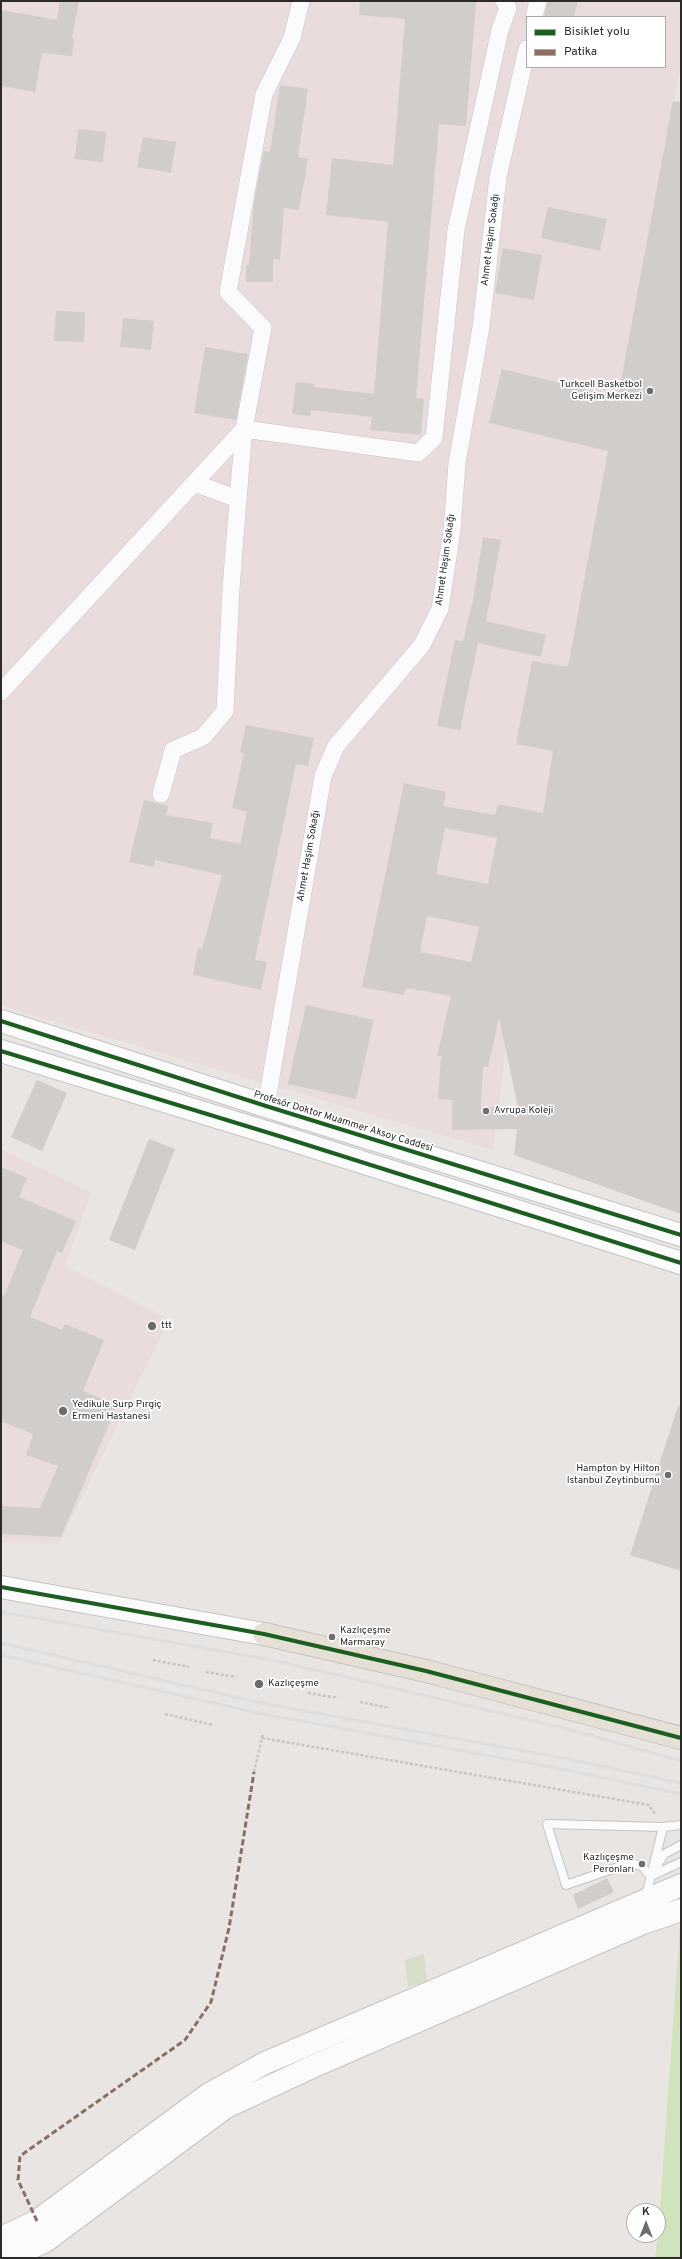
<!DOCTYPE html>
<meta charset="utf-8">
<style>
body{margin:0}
#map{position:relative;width:682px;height:2259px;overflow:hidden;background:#e8e5e2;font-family:Overpass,sans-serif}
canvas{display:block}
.frame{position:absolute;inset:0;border:2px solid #2b2b2b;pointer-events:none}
.legend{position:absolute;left:526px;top:16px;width:140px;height:52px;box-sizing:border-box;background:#fff;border:1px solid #aaa;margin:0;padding:5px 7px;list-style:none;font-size:12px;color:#2b2b2b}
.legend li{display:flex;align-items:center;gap:8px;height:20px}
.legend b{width:20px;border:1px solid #aaa}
.north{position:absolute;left:626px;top:2203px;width:40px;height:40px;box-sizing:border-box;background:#fff;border:1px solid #aaa;border-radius:50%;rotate:0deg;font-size:11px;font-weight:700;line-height:16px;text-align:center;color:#2b2b2b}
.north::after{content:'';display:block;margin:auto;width:14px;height:18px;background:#6d6c6b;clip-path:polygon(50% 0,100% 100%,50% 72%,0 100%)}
</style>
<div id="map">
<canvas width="682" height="2259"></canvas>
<div class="frame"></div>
<ul class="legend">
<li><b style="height:5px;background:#1b5e20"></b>Bisiklet yolu</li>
<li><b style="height:5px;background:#8d6e63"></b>Patika</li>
</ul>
<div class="north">K</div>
</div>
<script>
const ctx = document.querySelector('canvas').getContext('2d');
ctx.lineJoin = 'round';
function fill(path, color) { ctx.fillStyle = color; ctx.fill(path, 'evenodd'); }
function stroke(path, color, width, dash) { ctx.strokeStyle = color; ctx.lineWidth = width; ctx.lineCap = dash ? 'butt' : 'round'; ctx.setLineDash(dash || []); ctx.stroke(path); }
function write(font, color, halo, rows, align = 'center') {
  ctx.font = font + ' Overpass,sans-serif'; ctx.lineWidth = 3.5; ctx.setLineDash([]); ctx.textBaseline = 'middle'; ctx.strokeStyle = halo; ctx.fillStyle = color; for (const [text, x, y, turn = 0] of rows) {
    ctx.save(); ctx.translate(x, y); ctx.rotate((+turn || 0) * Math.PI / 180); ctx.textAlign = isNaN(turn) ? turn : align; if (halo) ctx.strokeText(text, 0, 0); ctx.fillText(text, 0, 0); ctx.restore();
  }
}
fill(new Path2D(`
 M 1,1 L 681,1 L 681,63 L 510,1016 L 493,1150 L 1,1006 ZM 527,17 L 665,17 L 665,67 L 527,67 Z
 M 1,1149 L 91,1193 L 65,1266 L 169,1319 L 59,1544 L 1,1542 Z`), '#eadcdd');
fill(new Path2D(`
 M 680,1926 L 681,2258 L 655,2258 L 658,2235 Z`), '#d1e3bc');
fill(new Path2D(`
 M 424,1954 L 427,1981 L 408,1987 L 405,1960 Z`), '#d8ddca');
fill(new Path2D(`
 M 60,1 L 79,1 L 72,38 L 74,39 L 72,56 L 42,53 L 35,92 L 1,86 L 1,10 L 57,20 Z
 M 360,1 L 476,2 L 466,126 L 439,124 L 416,398 L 424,399 L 421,435 L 370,430 L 372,417 L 311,410 L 310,416 L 292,414 L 296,382 L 314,384 L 314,387 L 374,394 L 388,222 L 326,215 L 332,158 L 393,165 L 405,19 L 359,15 Z
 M 548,1 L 578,1 L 574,17 L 544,17 Z
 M 280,85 L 308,89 L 298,157 L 308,159 L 299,210 L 284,208 L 280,260 L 273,259 L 273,282 L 246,282 L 246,265 L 249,265 L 254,202 L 264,151 L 270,152 Z
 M 673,101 L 681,102 L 681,1214 L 514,1155 L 517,1129 L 452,1130 L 452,1100 L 438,1099 L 441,1056 L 437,1056 L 451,996 L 406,988 L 404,995 L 362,987 L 404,783 L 446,792 L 443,806 L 495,815 L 498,804 L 543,813 L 553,751 L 516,744 L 532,661 L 568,667 L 608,451 L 489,423 L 502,369 L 618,397 ZM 445,828 L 497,838 L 488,884 L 436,874 ZM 427,916 L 479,927 L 471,962 L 420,952 ZM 499,1018 L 518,1107 L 481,1107 L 483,1066 L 488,1067 Z
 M 78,129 L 106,132 L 103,162 L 75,159 Z
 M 143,137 L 176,142 L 171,173 L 137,167 Z
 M 548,207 L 607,219 L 600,251 L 541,238 Z
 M 503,248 L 542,255 L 534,300 L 495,293 Z
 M 56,311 L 85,312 L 84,342 L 54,341 Z
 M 123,318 L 154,321 L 151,350 L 120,347 Z
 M 205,347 L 248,354 L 236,420 L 194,413 Z
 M 483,537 L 501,540 L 486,621 L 546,635 L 541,657 L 478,643 L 460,730 L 437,726 L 455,640 L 463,641 L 473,600 Z
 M 246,725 L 314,738 L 308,766 L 296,764 L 255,960 L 267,962 L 261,990 L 193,975 L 198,948 L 202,949 L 222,875 L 155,860 L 154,867 L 129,862 L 144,800 L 168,806 L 166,815 L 213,823 L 210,838 L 240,844 L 247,812 L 232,808 L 244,753 L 240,752 Z
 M 306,1005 L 374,1020 L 356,1099 L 288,1084 Z
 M 37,1080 L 67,1093 L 42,1151 L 11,1137 Z
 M 149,1139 L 175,1149 L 135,1250 L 109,1240 Z
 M 1,1167 L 27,1178 L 19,1197 L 76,1221 L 62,1253 L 57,1251 L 30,1317 L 62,1330 L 65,1324 L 104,1340 L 83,1391 L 117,1405 L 61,1537 L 1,1534 L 1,1506 L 40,1508 L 58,1466 L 26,1455 L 33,1434 L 1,1421 L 1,1294 L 4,1296 L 23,1250 L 1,1241 Z
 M 678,1406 L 681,1406 L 681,1571 L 630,1555 Z
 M 607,1878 L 614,1892 L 578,1909 L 573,1895 Z`), '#d0cdcb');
const lane = new Path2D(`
 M 654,1871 L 664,1854 L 681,1845
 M 650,1876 L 642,1866 L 630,1863 L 566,1885 L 547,1824 L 663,1827 L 681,1825
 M 651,1876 L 681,1862
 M 646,1896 L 663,1827`);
const street = new Path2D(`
 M 534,17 L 538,1
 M 238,499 L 244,429 L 263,328 L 228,292 L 264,94 L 292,38 L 301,1
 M 1,692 L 244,429 L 418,453 L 434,438 L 456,230 L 500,30 L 508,8 L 504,1
 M 161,794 L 173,750 L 203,737 L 225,711 L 231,589 L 238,499 L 194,483
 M 266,1106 L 323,776 L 336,746 L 422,645 L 440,609 L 452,531 L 457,463 L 481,327 L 498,177 L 527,49`);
const secondary = new Path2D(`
 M 1,1021 L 266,1106 L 681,1235
 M 1,1051 L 279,1136 L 681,1263
 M 1,1587 L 264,1634
 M 1,2238 L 37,2221 L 209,2094 L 265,2063 L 681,1885
 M 8,2258 L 44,2242 L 226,2107 L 312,2067 L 643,1923 L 681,1910`);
const primary = new Path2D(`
 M 264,1634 L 426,1671 L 681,1738`);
stroke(lane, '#c4c4c4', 10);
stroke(street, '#c4c4c4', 18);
stroke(secondary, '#c4c4c4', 24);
stroke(primary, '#c5c3c2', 24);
stroke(new Path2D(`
 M 153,1660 L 189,1667
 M 206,1672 L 236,1677
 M 308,1693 L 338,1698
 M 360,1702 L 390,1708
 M 165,1714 L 213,1725
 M 262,1738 L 649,1805 L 655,1814
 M 254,1772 L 263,1733`), '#c6c6c6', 2.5, [3, 2]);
stroke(lane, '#fcfbfb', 8);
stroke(street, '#fcfbfb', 17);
stroke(secondary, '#fcfbfb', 22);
stroke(primary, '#e5dfd5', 22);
stroke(new Path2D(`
 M 1,1612 L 277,1661 L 568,1729 L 681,1761
 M 1,1643 L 261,1703 L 563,1758 L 681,1783
 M 1,1655 L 258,1713 L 561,1769 L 681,1794`), '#dededf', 3);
stroke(new Path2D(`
 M 37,2221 L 18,2180 L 20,2156 L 185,2040 L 211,2002 L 229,1928 L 254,1772`), '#8d6e63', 3, [6, 3]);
stroke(new Path2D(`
 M 1,1021 L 266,1106 L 681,1235
 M 1,1051 L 279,1136 L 681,1263
 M 1,1587 L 264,1634 L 426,1671 L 681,1738`), '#1b5e20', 4);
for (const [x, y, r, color] of [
 [650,391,4,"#6d6c6b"],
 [486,1111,4,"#6d6c6b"],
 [152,1326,5,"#6d6c6b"],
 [63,1411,5,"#6d6c6b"],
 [668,1475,4,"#6d6c6b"],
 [332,1637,4,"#6d6c6b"],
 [259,1684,5,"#6d6c6b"],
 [642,1864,4,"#6d6c6b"]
]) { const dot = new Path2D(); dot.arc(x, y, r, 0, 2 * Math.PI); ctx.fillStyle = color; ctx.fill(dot); stroke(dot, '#fff', 1.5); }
write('10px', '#2b2b2b', '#fff', [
 ["Ahmet Haşim Sokağı",491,240,-83],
 ["Ahmet Haşim Sokağı",446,560,-82],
 ["Ahmet Haşim Sokağı",309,856,-80],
 ["Profesör Doktor Muammer Aksoy Caddesi",343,1122,17]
]);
write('10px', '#2b2b2b', '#fff', [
 ["Turkcell Basketbol",642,385,"right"],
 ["Gelişim Merkezi",642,397,"right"],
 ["Avrupa Koleji",494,1111],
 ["ttt",161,1326],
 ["Yedikule Surp Pırgiç",72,1405],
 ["Ermeni Hastanesi",72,1417],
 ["Hampton by Hilton",660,1469,"right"],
 ["Istanbul Zeytinburnu",660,1481,"right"],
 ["Kazlıçeşme",340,1631],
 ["Marmaray",340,1643],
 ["Kazlıçeşme",268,1684],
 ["Kazlıçeşme",634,1858,"right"],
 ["Peronları",634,1870,"right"]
], 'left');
</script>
